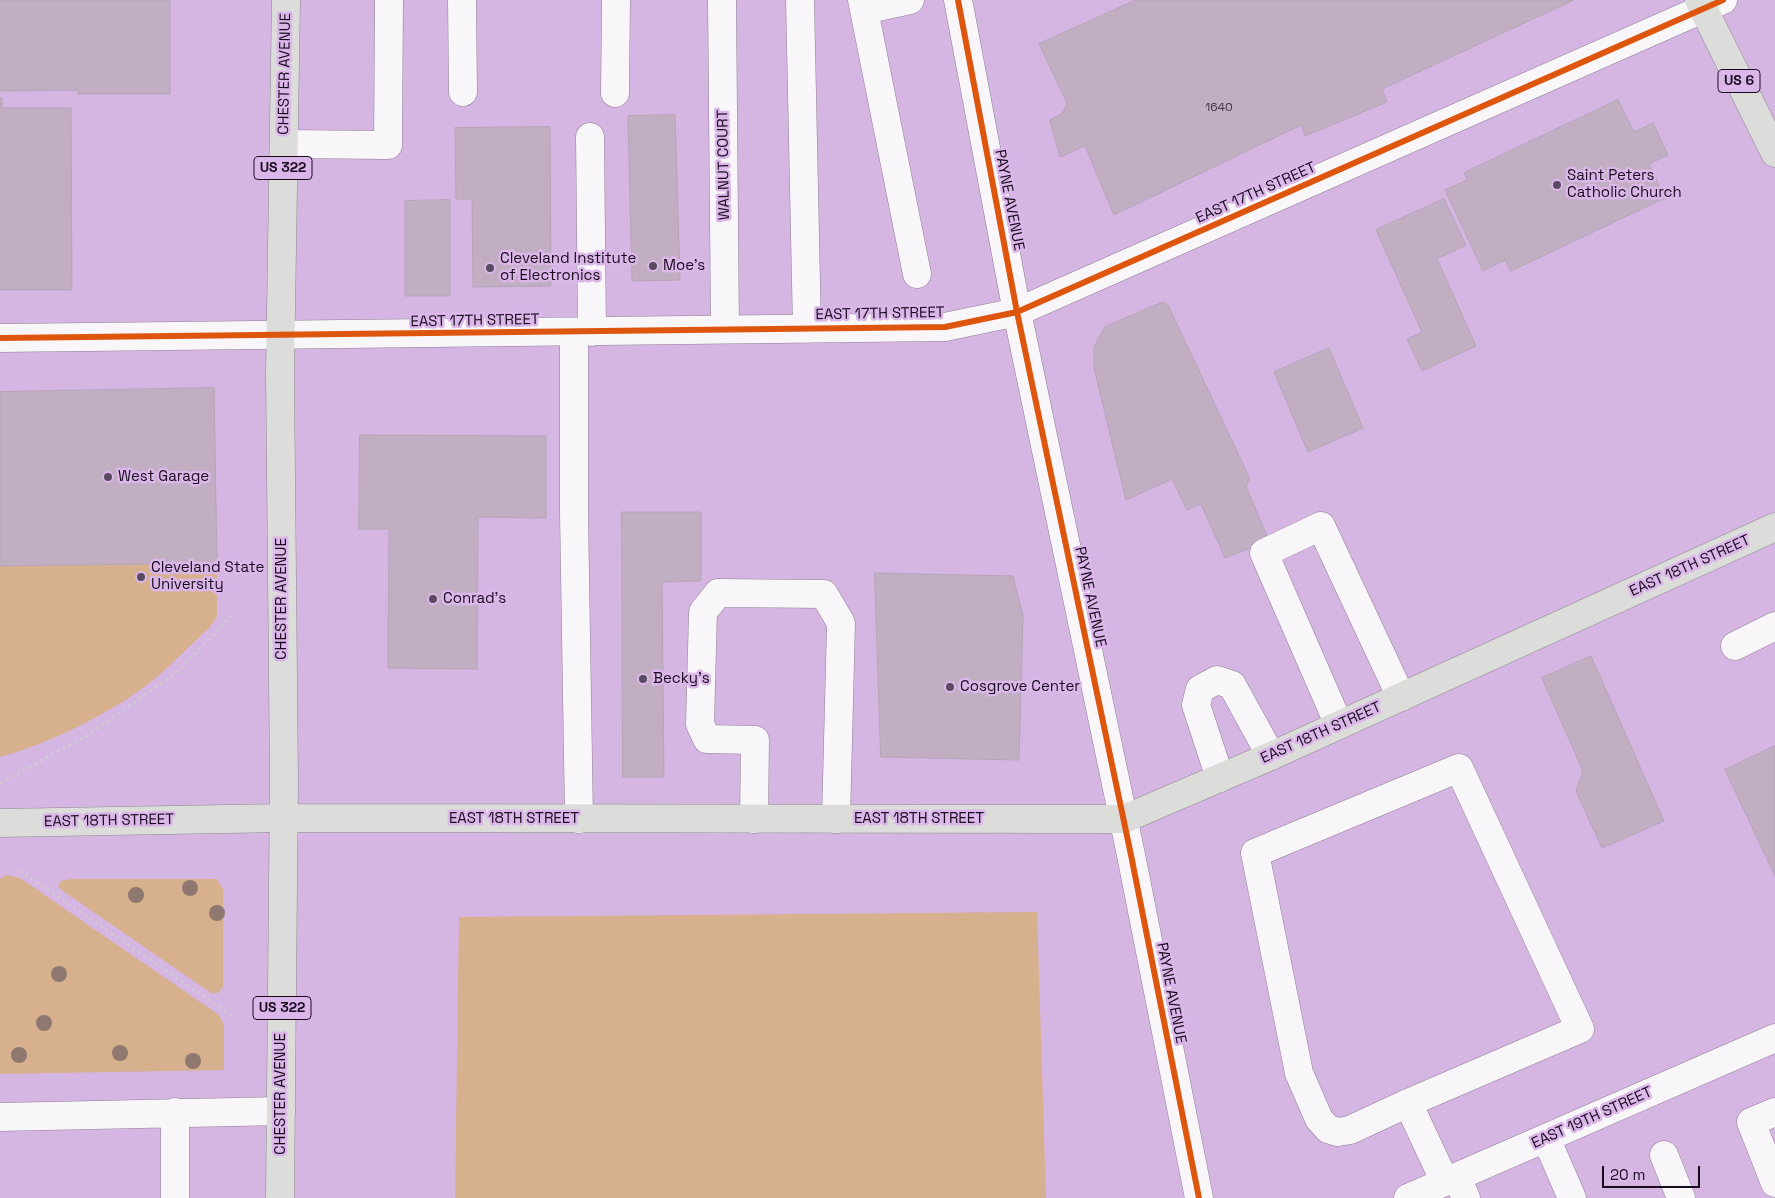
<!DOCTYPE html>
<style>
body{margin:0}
#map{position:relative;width:1775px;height:1198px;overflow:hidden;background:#d6c2de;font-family:"Space Grotesk",sans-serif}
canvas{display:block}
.scale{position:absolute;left:1602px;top:1166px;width:98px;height:22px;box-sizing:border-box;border:2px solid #180b1d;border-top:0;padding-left:6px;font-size:15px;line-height:18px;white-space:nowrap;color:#180b1d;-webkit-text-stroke:4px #dbb7e9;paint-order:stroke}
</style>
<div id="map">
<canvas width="1775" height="1198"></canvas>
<div class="scale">20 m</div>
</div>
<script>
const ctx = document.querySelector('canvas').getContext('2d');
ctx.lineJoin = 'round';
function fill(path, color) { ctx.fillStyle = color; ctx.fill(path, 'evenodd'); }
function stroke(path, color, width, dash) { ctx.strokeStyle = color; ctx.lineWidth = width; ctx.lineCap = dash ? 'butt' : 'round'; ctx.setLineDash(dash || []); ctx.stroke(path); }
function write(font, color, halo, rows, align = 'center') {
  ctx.font = font + ' "Space Grotesk",sans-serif'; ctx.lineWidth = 5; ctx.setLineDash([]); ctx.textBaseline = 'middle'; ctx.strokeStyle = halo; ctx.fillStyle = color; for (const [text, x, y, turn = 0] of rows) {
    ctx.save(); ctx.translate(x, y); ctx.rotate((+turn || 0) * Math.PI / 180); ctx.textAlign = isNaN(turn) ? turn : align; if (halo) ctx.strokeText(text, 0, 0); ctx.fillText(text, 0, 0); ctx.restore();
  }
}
fill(new Path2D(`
 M 0,0 L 1775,0 L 1775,1198 L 0,1198 Z`), '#d5b6e2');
fill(new Path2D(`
 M 217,563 L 217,617 L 209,628 C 188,647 169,668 147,685 C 107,715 48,744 0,757 L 0,566 Z
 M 6,875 L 20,878 L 219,1015 L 224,1025 L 224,1070 L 0,1074 L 0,879 Z
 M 69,879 L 217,879 L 223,889 L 223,987 L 218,993 L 211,993 L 63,891 L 58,887 L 61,881 Z
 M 1037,912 L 1046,1198 L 455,1198 L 459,917 Z`), '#d7b08d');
const building = new Path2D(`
 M 0,0 L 170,0 L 170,94 L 78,94 L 78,90 L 0,91 Z
 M 1136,0 L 1574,0 L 1382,89 L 1387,102 L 1305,136 L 1301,125 L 1114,215 L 1085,146 L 1060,157 L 1050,120 L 1063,113 L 1067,103 L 1039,44 Z
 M 0,98 L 2,98 L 2,108 L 71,108 L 72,290 L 0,290 Z
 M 1618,100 L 1634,132 L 1653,123 L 1668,155 L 1649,164 L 1665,198 L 1511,271 L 1505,260 L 1483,271 L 1445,190 L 1467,180 L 1464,173 Z
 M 675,115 L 680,280 L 632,281 L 628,116 Z
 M 550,127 L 551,286 L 473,287 L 472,199 L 456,199 L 455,128 Z
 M 1444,199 L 1466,245 L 1437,259 L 1476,346 L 1422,371 L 1407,339 L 1422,332 L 1376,230 Z
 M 450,200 L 450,296 L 405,296 L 405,201 Z
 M 1163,302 L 1168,305 L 1250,479 L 1246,486 L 1269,541 L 1225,558 L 1201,504 L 1187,510 L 1172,479 L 1126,500 L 1094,368 L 1094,347 L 1105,327 Z
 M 1329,348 L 1363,428 L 1308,452 L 1274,372 Z
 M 214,388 L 217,563 L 0,566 L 0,392 Z
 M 360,435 L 546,436 L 546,518 L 478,517 L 477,669 L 388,668 L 389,529 L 359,529 Z
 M 622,512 L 701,512 L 701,581 L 662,582 L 664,777 L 623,777 Z
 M 875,573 L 1013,576 L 1023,616 L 1019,760 L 881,757 Z
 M 1591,656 L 1664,821 L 1602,848 L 1576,791 L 1583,771 L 1542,678 Z
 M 1775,746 L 1775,876 L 1725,770 Z`);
fill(building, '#c1aec2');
stroke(building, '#b6a4b8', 1);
const minor = new Path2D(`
 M 462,0 L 463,92
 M 722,0 L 725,329
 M 800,0 L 807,329
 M 862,0 L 864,10 L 910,0
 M 958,0 L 1017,312 L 1131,855 L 1199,1198
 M 864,10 L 917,274
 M 615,93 L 616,0
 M 590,137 L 592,332
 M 284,144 L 388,145 L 389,0
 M 574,332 L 574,513 L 579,819
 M 0,338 L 945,327 L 1017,312 L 1723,0
 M 1735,646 L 1775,626
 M 1339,725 L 1264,553 L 1321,526 L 1401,697
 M 1220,778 L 1196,705 L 1200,689 L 1217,680 L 1232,685 L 1271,756
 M 754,819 L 755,740 L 707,739 L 700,724 L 703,612 L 718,593 L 824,594 L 841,623 L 836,819
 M 1408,1103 L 1580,1029 L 1459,768 L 1255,853 L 1299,1073 L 1319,1119 L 1328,1129 L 1338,1132 L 1350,1130 L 1408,1103 L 1445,1182
 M 175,1112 L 175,1198
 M 1775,1112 L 1751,1122 L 1775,1183
 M 0,1117 L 281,1111
 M 1546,1138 L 1572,1198
 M 1664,1155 L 1681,1198
 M 1457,1177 L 1466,1198
 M 1408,1198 L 1775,1038`);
const major = new Path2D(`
 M 1699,0 L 1775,153
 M 0,823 L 283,818 L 1124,819 L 1271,756 L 1775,527
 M 280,1198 L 284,780 L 280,374 L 286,0`);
stroke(minor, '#8e7f94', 29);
stroke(major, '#8c898d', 29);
stroke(new Path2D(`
 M 0,783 L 88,735 L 177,672 L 233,615
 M 20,871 L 235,1018`), '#cfc9d1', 3, [2.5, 4]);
stroke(minor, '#f9f6fa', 28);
stroke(major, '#dcdcdb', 28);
stroke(new Path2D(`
 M 958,0 L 1017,312 L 1131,855 L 1199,1198
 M 0,338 L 945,327 L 1017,312 L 1723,0`), '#de550d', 6);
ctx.fillStyle = '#8e786f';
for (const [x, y] of [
 [190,888],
 [136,895],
 [217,913],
 [59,974],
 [44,1023],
 [120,1053],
 [19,1055],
 [193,1061]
]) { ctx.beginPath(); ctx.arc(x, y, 8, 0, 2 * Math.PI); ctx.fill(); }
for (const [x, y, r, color] of [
 [1557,185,5,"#5a4b61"],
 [653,266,5,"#5a4b61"],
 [490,268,5,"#5a4b61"],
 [108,477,5,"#5a4b61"],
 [141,577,5,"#5a4b61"],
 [433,599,5,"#5a4b61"],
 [643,679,5,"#5a4b61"],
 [950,687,5,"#5a4b61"]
]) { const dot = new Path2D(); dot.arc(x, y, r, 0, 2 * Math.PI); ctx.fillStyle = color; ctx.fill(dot); stroke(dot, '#dbb7e9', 2); }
write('12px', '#433447', null, [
 ["1640",1219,108]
]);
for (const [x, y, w] of [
 [1739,81,42],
 [283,168,58],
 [282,1008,58]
]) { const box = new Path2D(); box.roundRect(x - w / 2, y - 11.5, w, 23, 4); ctx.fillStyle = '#dbb7e9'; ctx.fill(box); stroke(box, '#180b1d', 1); }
write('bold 14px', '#180b1d', null, [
 ["US 6",1739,81],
 ["US 322",283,168],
 ["US 322",282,1008]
]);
write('15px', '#180b1d', '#dbb7e9', [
 ["CHESTER AVENUE",285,74,-89],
 ["WALNUT COURT",724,165,-91],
 ["EAST 17TH STREET",1256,193,-24],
 ["PAYNE AVENUE",1009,200,79],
 ["EAST 17TH STREET",880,314,-1],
 ["EAST 17TH STREET",475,321,-1],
 ["EAST 18TH STREET",1690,566,-24],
 ["PAYNE AVENUE",1090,597,78],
 ["CHESTER AVENUE",282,599,-90],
 ["EAST 18TH STREET",1321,733,-24],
 ["EAST 18TH STREET",514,819],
 ["EAST 18TH STREET",919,819],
 ["EAST 18TH STREET",109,821,-1],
 ["PAYNE AVENUE",1171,993,79],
 ["CHESTER AVENUE",281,1094,-90],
 ["EAST 19TH STREET",1592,1118,-24]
]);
write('15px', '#180b1d', '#dbb7e9', [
 ["Saint Peters",1567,176],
 ["Catholic Church",1567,193],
 ["Cleveland Institute",500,259],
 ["of Electronics",500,276],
 ["Moe's",663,266],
 ["West Garage",118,477],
 ["Cleveland State",151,568],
 ["University",151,585],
 ["Conrad's",443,599],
 ["Becky's",653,679],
 ["Cosgrove Center",960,687]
], 'left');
</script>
